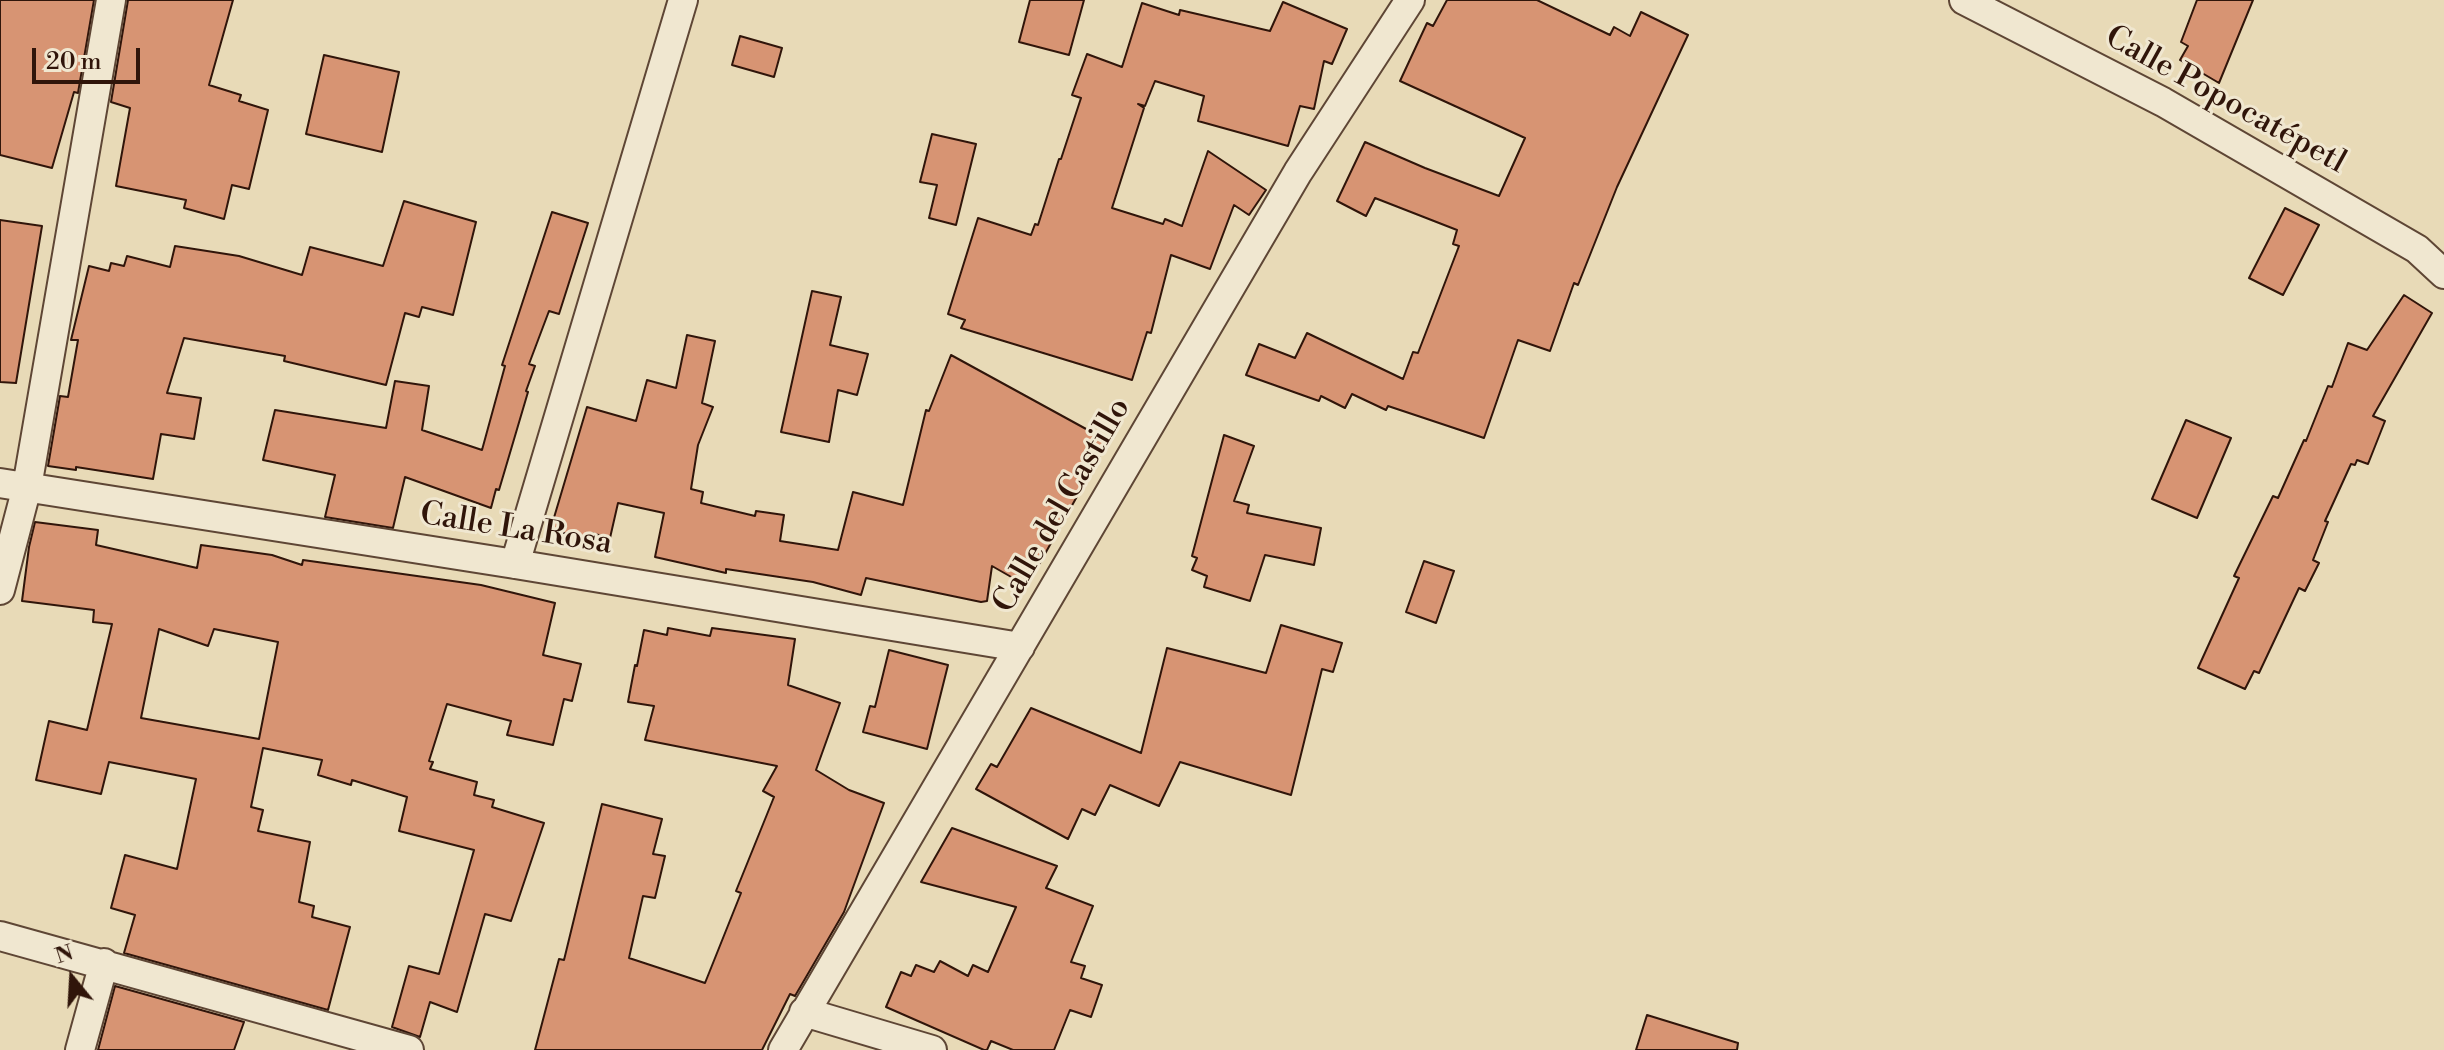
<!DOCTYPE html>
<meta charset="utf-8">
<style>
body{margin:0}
#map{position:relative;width:2444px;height:1050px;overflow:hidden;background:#e8dab7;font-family:"Libre Bodoni",serif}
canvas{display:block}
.north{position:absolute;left:32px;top:938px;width:80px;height:80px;-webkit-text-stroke:6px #f0e7d0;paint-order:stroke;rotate:342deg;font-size:22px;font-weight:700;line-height:32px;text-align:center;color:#30150a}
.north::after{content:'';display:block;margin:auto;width:28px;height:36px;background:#30150a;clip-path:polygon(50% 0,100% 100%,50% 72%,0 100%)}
.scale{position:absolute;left:32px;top:48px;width:108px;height:36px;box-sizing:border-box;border:4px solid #30150a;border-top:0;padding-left:10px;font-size:24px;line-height:28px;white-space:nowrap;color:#30150a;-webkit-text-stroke:6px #f0e7d0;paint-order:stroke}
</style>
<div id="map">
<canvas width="2444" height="1050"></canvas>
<div class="north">N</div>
<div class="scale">20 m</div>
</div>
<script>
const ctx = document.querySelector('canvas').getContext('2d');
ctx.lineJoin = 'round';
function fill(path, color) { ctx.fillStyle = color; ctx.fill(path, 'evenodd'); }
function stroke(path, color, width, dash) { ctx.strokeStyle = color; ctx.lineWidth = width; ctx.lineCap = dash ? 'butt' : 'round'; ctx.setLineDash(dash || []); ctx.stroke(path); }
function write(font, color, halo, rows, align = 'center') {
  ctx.font = font + ' "Libre Bodoni",serif'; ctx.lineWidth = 6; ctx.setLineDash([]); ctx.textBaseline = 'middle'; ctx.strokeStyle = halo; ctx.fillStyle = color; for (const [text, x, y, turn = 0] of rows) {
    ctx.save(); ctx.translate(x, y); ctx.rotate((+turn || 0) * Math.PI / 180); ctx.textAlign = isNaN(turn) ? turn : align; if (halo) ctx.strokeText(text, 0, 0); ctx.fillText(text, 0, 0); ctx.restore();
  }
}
const building = new Path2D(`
 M 0,0 L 94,0 L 78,93 L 74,92 L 52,168 L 0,155 Z
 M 128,0 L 233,0 L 209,85 L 241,95 L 239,101 L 268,110 L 249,189 L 232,185 L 224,219 L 184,208 L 186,200 L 116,186 L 130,108 L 111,102 Z
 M 1030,0 L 1084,0 L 1069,55 L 1019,42 Z
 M 1447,0 L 1537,0 L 1610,35 L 1614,27 L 1630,36 L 1641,12 L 1688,35 L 1617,187 L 1578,285 L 1574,283 L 1550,351 L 1518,340 L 1484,438 L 1388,406 L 1386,410 L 1352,394 L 1345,408 L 1321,396 L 1319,401 L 1246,375 L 1259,344 L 1295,358 L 1307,333 L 1403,379 L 1413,352 L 1418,353 L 1459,246 L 1453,244 L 1457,230 L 1375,198 L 1366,216 L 1337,201 L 1365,142 L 1425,168 L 1499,196 L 1525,138 L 1400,81 L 1427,23 L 1433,26 Z
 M 2197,0 L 2253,0 L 2219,83 L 2180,60 L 2188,46 L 2181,42 Z
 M 1283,2 L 1347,29 L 1332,64 L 1324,61 L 1314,109 L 1300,106 L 1288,146 L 1198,121 L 1204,96 L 1155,81 L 1145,106 L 1138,104 L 1144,108 L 1112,208 L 1163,224 L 1165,219 L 1182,226 L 1208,151 L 1266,190 L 1249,215 L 1234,205 L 1210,269 L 1171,255 L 1151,333 L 1147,332 L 1132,380 L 961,328 L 965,320 L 948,314 L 978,218 L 1031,235 L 1035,224 L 1038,225 L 1059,159 L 1061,159 L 1081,98 L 1072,95 L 1087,54 L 1122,67 L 1142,3 L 1179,15 L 1180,10 L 1270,31 Z
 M 740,36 L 782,48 L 774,77 L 732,65 Z
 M 324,55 L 399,72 L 382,152 L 306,134 Z
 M 932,134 L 976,144 L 956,225 L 929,218 L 937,185 L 920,182 Z
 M 404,201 L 476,222 L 453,315 L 422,307 L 419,317 L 405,313 L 386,385 L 284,361 L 285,356 L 184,338 L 167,393 L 201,398 L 194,439 L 161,434 L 153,479 L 76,467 L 76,470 L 48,466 L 60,396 L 68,397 L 78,340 L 71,340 L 89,266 L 109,271 L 111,263 L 124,266 L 127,256 L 170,267 L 175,246 L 239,256 L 302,275 L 310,247 L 383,266 Z
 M 2285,208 L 2319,225 L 2283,295 L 2249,278 Z
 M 552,212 L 588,223 L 559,314 L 549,311 L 529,364 L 535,366 L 526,391 L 528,392 L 499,490 L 496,489 L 491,508 L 405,477 L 393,528 L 325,517 L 335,475 L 263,460 L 275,410 L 386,428 L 395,381 L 429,386 L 422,430 L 482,450 L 505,366 L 502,365 Z
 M 0,220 L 42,226 L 16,383 L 0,382 Z
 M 812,291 L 841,297 L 830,345 L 868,354 L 857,395 L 838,390 L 829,442 L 781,432 Z
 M 2404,295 L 2432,313 L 2373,416 L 2385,421 L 2368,464 L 2357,460 L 2355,465 L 2351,464 L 2325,521 L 2328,522 L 2313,560 L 2319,563 L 2305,591 L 2299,588 L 2259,673 L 2254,671 L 2245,689 L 2198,668 L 2239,578 L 2234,576 L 2273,496 L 2278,498 L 2304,440 L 2306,441 L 2328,386 L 2332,387 L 2348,343 L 2367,350 Z
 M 687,335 L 715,341 L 702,403 L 713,407 L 698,445 L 691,489 L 703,492 L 701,503 L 755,516 L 756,511 L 784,515 L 780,541 L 838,550 L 853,492 L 903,505 L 926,410 L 929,411 L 951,355 L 1108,441 L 1027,586 L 992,566 L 987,601 L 981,602 L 866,578 L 861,595 L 813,582 L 726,569 L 726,573 L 655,557 L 664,513 L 618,503 L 610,538 L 591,533 L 590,537 L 550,531 L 587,407 L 636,421 L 647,380 L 676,388 Z
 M 2186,420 L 2231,438 L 2197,518 L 2152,499 Z
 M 1224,435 L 1254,446 L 1234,501 L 1249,505 L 1247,513 L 1321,528 L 1314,565 L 1265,555 L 1250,601 L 1204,587 L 1207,576 L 1192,570 L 1197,558 L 1192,556 Z
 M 35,522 L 98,530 L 96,545 L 197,568 L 201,545 L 272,555 L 302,565 L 303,560 L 481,585 L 555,603 L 543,655 L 581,664 L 572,701 L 564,699 L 553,745 L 507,735 L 511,721 L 447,704 L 429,761 L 433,762 L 430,769 L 477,782 L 474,795 L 494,800 L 492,807 L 544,823 L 511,921 L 485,914 L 457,1012 L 430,1002 L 420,1037 L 392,1027 L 409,966 L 439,974 L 474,850 L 399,831 L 407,797 L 352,780 L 351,785 L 318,775 L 322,760 L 263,748 L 251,807 L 263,810 L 258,831 L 310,842 L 299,902 L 314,906 L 312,917 L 350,927 L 328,1010 L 124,953 L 135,915 L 111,908 L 125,855 L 177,869 L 196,779 L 109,762 L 101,794 L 36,780 L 49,721 L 87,730 L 112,624 L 93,622 L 94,610 L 22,601 L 29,547 ZM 159,629 L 208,646 L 214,629 L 278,642 L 259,739 L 141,718 Z
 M 1424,561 L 1454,571 L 1436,623 L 1406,612 Z
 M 1281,625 L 1342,643 L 1333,672 L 1322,669 L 1291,795 L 1180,762 L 1159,806 L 1110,785 L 1095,815 L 1082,809 L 1068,839 L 976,789 L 991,764 L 997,767 L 1031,708 L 1141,753 L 1167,648 L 1266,673 Z
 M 668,628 L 710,636 L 712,628 L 795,639 L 788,685 L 840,703 L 816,770 L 849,790 L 884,803 L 844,912 L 795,996 L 790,994 L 762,1050 L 535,1050 L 559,959 L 564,960 L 602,804 L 662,819 L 653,854 L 665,856 L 655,898 L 643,896 L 629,958 L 705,983 L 741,893 L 736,891 L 774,797 L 763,791 L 777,766 L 645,740 L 654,706 L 628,702 L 635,665 L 637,666 L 644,630 L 667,635 Z
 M 889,650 L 948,665 L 927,749 L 863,732 L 870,706 L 875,707 Z
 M 952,828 L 1057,866 L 1046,888 L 1093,906 L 1071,962 L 1085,966 L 1081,978 L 1102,985 L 1091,1017 L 1070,1010 L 1054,1050 L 1013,1050 L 991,1041 L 987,1050 L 984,1050 L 886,1007 L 901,972 L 911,976 L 916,965 L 934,972 L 940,961 L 968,976 L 973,965 L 988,972 L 1016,907 L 921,882 Z
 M 115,986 L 244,1022 L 234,1050 L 98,1050 Z
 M 1647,1015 L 1738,1043 L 1737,1050 L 1636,1050 Z`);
fill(building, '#d79473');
stroke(building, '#30150a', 2);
const minor = new Path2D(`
 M 1964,0 L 2163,102 L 2417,249 L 2444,274
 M 0,483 L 515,564 L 1020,647
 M 515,564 L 683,0
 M 0,590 L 27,487 L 111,0
 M 0,936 L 409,1050
 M 804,1012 L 932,1050
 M 80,1050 L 104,963
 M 783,1050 L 1298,172 L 1410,0`);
stroke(minor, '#5e4635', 32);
stroke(minor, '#f0e7d0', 28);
write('32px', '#30150a', '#f0e7d0', [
 ["Calle Popocatépetl",2225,101,29],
 ["Calle del Castillo",1063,506,-60],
 ["Calle La Rosa",516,530,9]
]);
</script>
